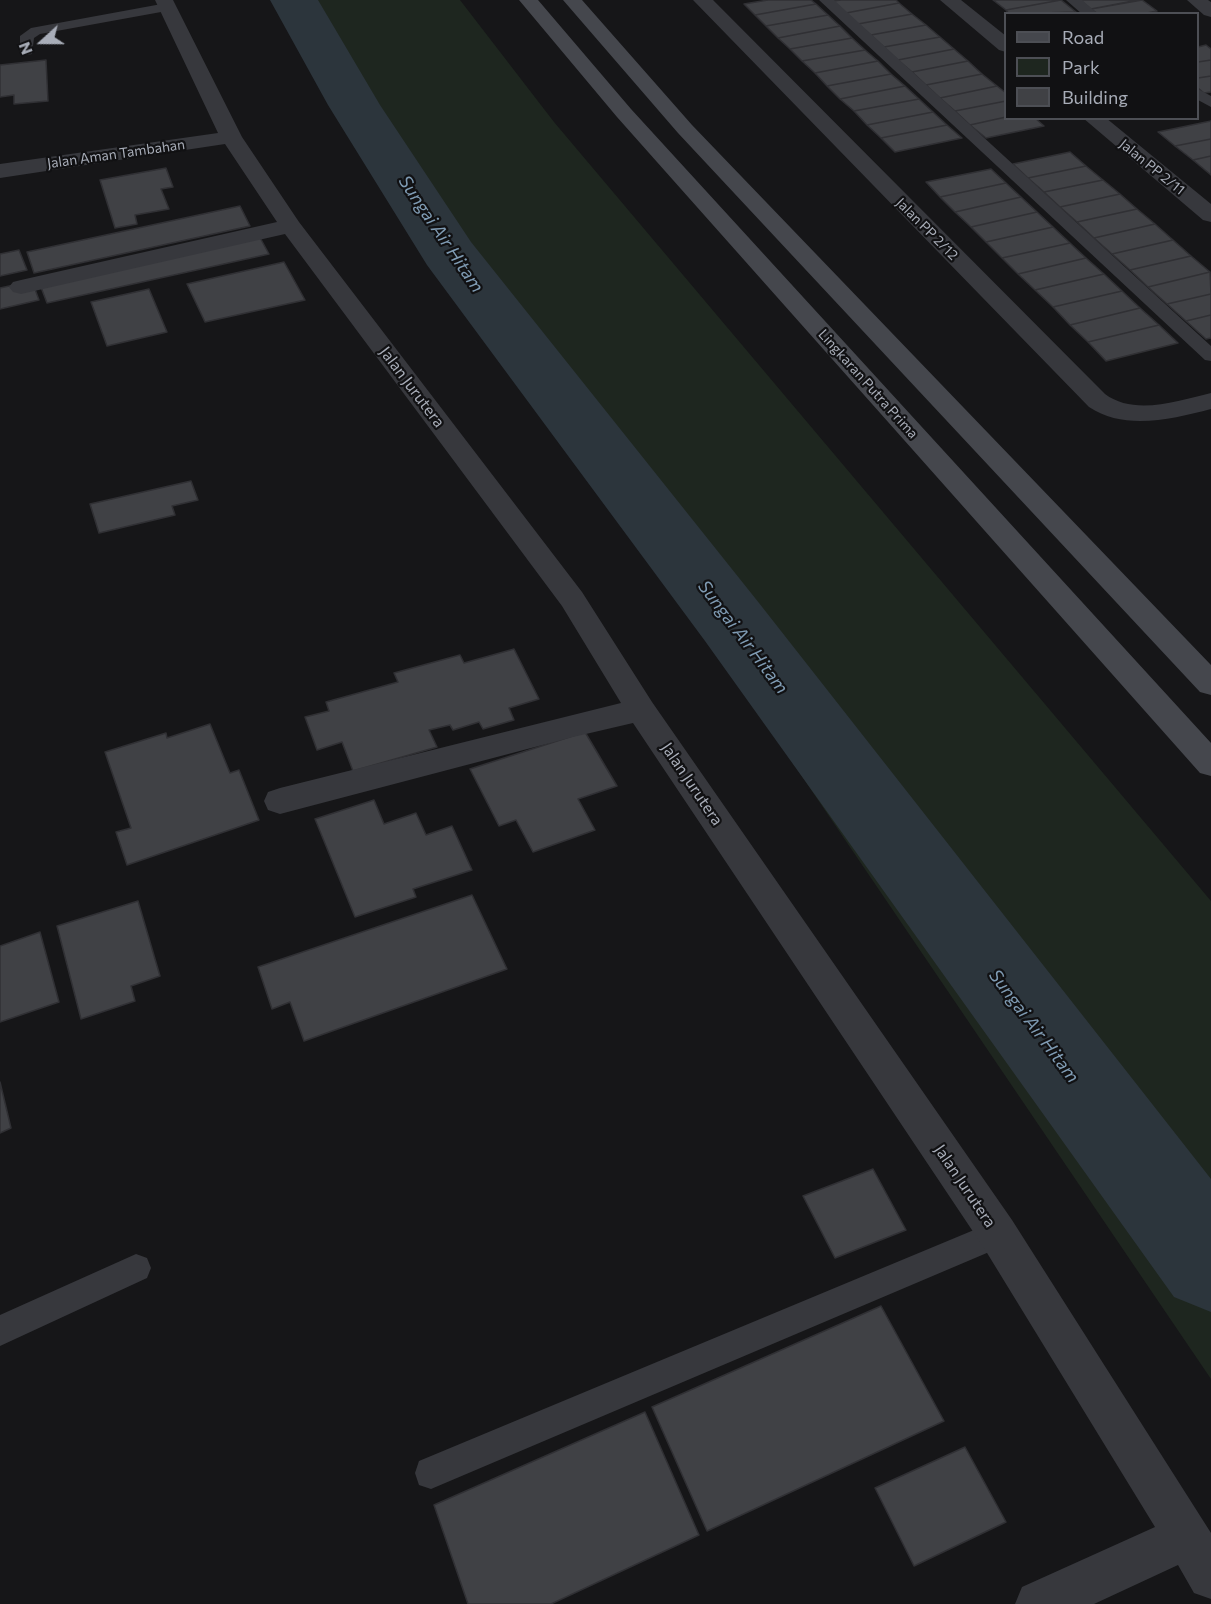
<!DOCTYPE html>
<style>
body{margin:0}
#map{position:relative;width:1211px;height:1604px;overflow:hidden;background:#161618;font-family:Commissioner,sans-serif}
canvas{display:block}
.legend{position:absolute;left:1004px;top:12px;width:195px;height:108px;box-sizing:border-box;background:#111113;border:2px solid #4d4f55;margin:0;padding:8px 10px;list-style:none;font-size:18px;color:#a8adb8}
.legend li{display:flex;align-items:center;gap:12px;height:30px}
.legend b{width:30px;border:2px solid #4d4f55}
.north{position:absolute;left:12px;top:12px;width:60px;height:60px;-webkit-text-stroke:4px #111113;paint-order:stroke;rotate:249deg;font-size:16px;font-weight:700;line-height:24px;text-align:center;color:#a8adb8}
.north::after{content:'';display:block;margin:auto;width:21px;height:27px;background:#a8adb8;clip-path:polygon(50% 0,100% 100%,50% 72%,0 100%)}
</style>
<div id="map">
<canvas width="1211" height="1604"></canvas>
<ul class="legend">
<li><b style="height:8px;background:#45474d"></b>Road</li>
<li><b style="height:16px;background:#1e261f"></b>Park</li>
<li><b style="height:16px;background:#404145"></b>Building</li>
</ul>
<div class="north">N</div>
</div>
<script>
const ctx = document.querySelector('canvas').getContext('2d');
ctx.lineJoin = 'round';
function fill(path, color) { ctx.fillStyle = color; ctx.fill(path, 'evenodd'); }
function stroke(path, color, width, dash) { ctx.strokeStyle = color; ctx.lineWidth = width; ctx.lineCap = dash ? 'butt' : 'round'; ctx.setLineDash(dash || []); ctx.stroke(path); }
function write(font, color, halo, rows, align = 'center') {
  ctx.font = font + ' Commissioner,sans-serif'; ctx.lineWidth = 4.5; ctx.setLineDash([]); ctx.textBaseline = 'middle'; ctx.strokeStyle = halo; ctx.fillStyle = color; for (const [text, x, y, turn = 0] of rows) {
    ctx.save(); ctx.translate(x, y); ctx.rotate((+turn || 0) * Math.PI / 180); ctx.textAlign = isNaN(turn) ? turn : align; if (halo) ctx.strokeText(text, 0, 0); ctx.fillText(text, 0, 0); ctx.restore();
  }
}
fill(new Path2D(`
 M 287,0 L 460,0 L 554,122 L 1211,901 L 1211,1379 L 381,156 Z`), '#1e261f');
fill(new Path2D(`
 M 270,0 L 318,0 L 380,105 L 471,242 L 759,603 L 1211,1179 L 1211,1312 L 1174,1297 L 705,641 L 427,265 L 328,105 Z`), '#2c353c');
const building = new Path2D(`
 M 768,0 L 811,0 L 816,4 L 755,15 L 744,4 Z
 M 841,0 L 896,0 L 899,3 L 846,13 L 833,1 Z
 M 993,0 L 1061,0 L 1006,10 Z
 M 1061,0 L 1076,12 L 1009,14 L 1006,10 Z
 M 1080,0 L 1138,0 L 1091,9 Z
 M 1142,0 L 1157,11 L 1142,14 L 1098,14 L 1091,9 Z
 M 899,3 L 912,14 L 858,24 L 846,13 Z
 M 816,4 L 828,15 L 766,26 L 755,15 Z
 M 912,14 L 926,25 L 871,35 L 858,24 Z
 M 828,15 L 840,26 L 778,38 L 766,26 Z
 M 926,25 L 940,37 L 884,47 L 871,35 Z
 M 840,26 L 852,38 L 790,49 L 778,38 Z
 M 940,37 L 954,49 L 898,60 L 884,47 Z
 M 852,38 L 865,50 L 802,61 L 790,49 Z
 M 1206,45 L 1211,49 L 1211,60 L 1198,62 L 1198,47 Z
 M 954,49 L 968,61 L 912,72 L 898,60 Z
 M 865,50 L 878,61 L 815,73 L 802,61 Z
 M 46,60 L 48,101 L 14,104 L 14,95 L 0,97 L 0,65 Z
 M 1211,60 L 1211,76 L 1198,78 L 1198,62 Z
 M 878,61 L 891,74 L 827,86 L 815,73 Z
 M 968,61 L 982,74 L 926,85 L 912,72 Z
 M 891,74 L 905,86 L 840,99 L 827,86 Z
 M 982,74 L 997,86 L 940,98 L 926,85 Z
 M 1211,76 L 1211,92 L 1204,93 L 1198,88 L 1198,78 Z
 M 905,86 L 919,99 L 854,111 L 840,99 Z
 M 997,86 L 1006,93 L 1006,101 L 955,111 L 940,98 Z
 M 919,99 L 933,112 L 867,125 L 854,111 Z
 M 1006,101 L 1006,117 L 970,125 L 955,111 Z
 M 933,112 L 947,125 L 881,138 L 867,125 Z
 M 1006,117 L 1035,118 L 1044,126 L 986,138 L 970,125 Z
 M 1211,121 L 1211,139 L 1175,146 L 1158,132 Z
 M 947,125 L 962,138 L 895,152 L 881,138 Z
 M 1211,139 L 1211,156 L 1193,160 L 1175,146 Z
 M 1070,152 L 1086,166 L 1028,178 L 1013,164 Z
 M 1211,156 L 1211,175 L 1193,160 Z
 M 1086,166 L 1103,180 L 1044,192 L 1028,178 Z
 M 166,168 L 173,187 L 161,189 L 169,209 L 135,215 L 137,224 L 115,228 L 100,180 Z
 M 991,169 L 1006,183 L 940,197 L 926,182 Z
 M 1103,180 L 1120,194 L 1060,207 L 1044,192 Z
 M 1006,183 L 1021,197 L 955,212 L 940,197 Z
 M 1120,194 L 1137,209 L 1077,222 L 1060,207 Z
 M 1021,197 L 1037,212 L 971,227 L 955,212 Z
 M 240,206 L 250,226 L 34,273 L 27,252 Z
 M 1137,209 L 1155,224 L 1094,238 L 1077,222 Z
 M 1037,212 L 1053,227 L 986,242 L 971,227 Z
 M 1155,224 L 1173,240 L 1112,254 L 1094,238 Z
 M 1053,227 L 1070,243 L 1002,258 L 986,242 Z
 M 258,234 L 269,254 L 47,303 L 39,282 Z
 M 1173,240 L 1191,256 L 1130,270 L 1112,254 Z
 M 1070,243 L 1086,258 L 1018,274 L 1002,258 Z
 M 19,250 L 27,270 L 0,276 L 0,254 Z
 M 1191,256 L 1210,272 L 1148,287 L 1130,270 Z
 M 1086,258 L 1104,274 L 1035,290 L 1018,274 Z
 M 284,262 L 305,300 L 205,322 L 187,284 Z
 M 1210,272 L 1211,294 L 1167,304 L 1148,287 Z
 M 1104,274 L 1122,291 L 1053,307 L 1035,290 Z
 M 32,281 L 39,300 L 0,309 L 0,288 Z
 M 149,289 L 167,332 L 107,346 L 91,302 Z
 M 1122,291 L 1140,308 L 1070,325 L 1053,307 Z
 M 1211,294 L 1211,315 L 1186,321 L 1167,304 Z
 M 1140,308 L 1159,325 L 1088,342 L 1070,325 Z
 M 1211,315 L 1211,338 L 1206,339 L 1186,321 Z
 M 1159,325 L 1178,343 L 1106,361 L 1088,342 Z
 M 191,481 L 198,500 L 172,506 L 175,515 L 99,533 L 90,504 Z
 M 514,649 L 539,699 L 509,708 L 514,720 L 483,729 L 479,722 L 453,730 L 450,725 L 429,730 L 437,747 L 353,771 L 342,742 L 317,750 L 305,717 L 329,711 L 326,702 L 398,682 L 394,673 L 460,655 L 464,663 Z
 M 210,724 L 230,773 L 239,770 L 259,820 L 127,865 L 116,832 L 131,828 L 105,752 L 166,733 L 167,738 Z
 M 585,732 L 617,786 L 578,799 L 595,830 L 533,852 L 516,820 L 499,826 L 470,769 Z
 M 374,800 L 384,824 L 416,813 L 426,835 L 452,826 L 472,870 L 413,889 L 416,897 L 355,917 L 315,819 Z
 M 472,895 L 507,969 L 304,1041 L 290,1002 L 272,1009 L 258,967 Z
 M 138,901 L 160,976 L 131,986 L 135,1001 L 81,1019 L 57,926 Z
 M 40,932 L 59,1002 L 0,1022 L 0,946 Z
 M 0,1082 L 11,1128 L 0,1133 Z
 M 873,1169 L 906,1230 L 835,1258 L 803,1196 Z
 M 881,1306 L 944,1421 L 707,1531 L 652,1407 Z
 M 645,1412 L 699,1535 L 551,1604 L 468,1604 L 434,1505 Z
 M 965,1447 L 1006,1522 L 914,1566 L 875,1488 Z`);
fill(building, '#404145');
stroke(building, '#303034', 1.5);
fill(new Path2D(`
 M 819,0 L 834,0 L 1211,346 L 1211,361 L 1205,360 Z
 M 1066,0 L 1082,0 L 1098,14 L 1082,14 Z
 M 167,3 L 174,7 L 172,10 L 40,34 L 34,38 L 32,54 L 27,55 L 20,51 L 20,36 L 31,28 Z
 M 1198,89 L 1211,96 L 1211,107 L 1198,100 Z
 M 998,1220 L 1008,1224 L 1013,1234 L 1008,1244 L 431,1489 L 419,1485 L 415,1473 L 419,1461 Z
 M 136,1254 L 147,1258 L 151,1268 L 147,1278 L 0,1346 L 0,1315 Z`), '#37383d');
fill(new Path2D(`
 M 155,0 L 173,0 L 242,137 L 299,222 L 582,592 L 652,702 L 1012,1220 L 1211,1533 L 1211,1599 L 1194,1593 L 1178,1565 L 1094,1604 L 1015,1604 L 1022,1587 L 1155,1527 L 984,1248 L 633,723 L 573,737 L 280,814 L 268,810 L 264,801 L 268,792 L 280,788 L 621,703 L 562,606 L 285,234 L 21,294 L 13,292 L 9,287 L 13,282 L 21,280 L 277,222 L 225,144 L 0,178 L 0,164 L 218,133 Z
 M 693,0 L 713,0 L 1105,394 C 1134,416 1178,401 1211,393 L 1211,409 C 1172,419 1125,431 1089,407 Z
 M 940,0 L 961,0 L 1006,36 L 1006,52 L 999,50 Z
 M 1187,0 L 1208,0 L 1211,2 L 1211,17 L 1204,15 Z
 M 1083,118 L 1106,118 L 1211,204 L 1211,222 L 1203,220 Z`), '#37383d');
fill(new Path2D(`
 M 519,0 L 538,0 L 631,109 L 1211,743 L 1211,776 L 1200,773 L 617,117 Z
 M 563,0 L 582,0 L 692,125 L 1211,665 L 1211,695 L 1200,692 L 678,133 Z`), '#45474d');
write('14px', '#a8adb8', '#111113', [
 ["Jalan Aman Tambahan",116,154,-8],
 ["Jalan PP 2/11",1152,167,39],
 ["Jalan PP 2/12",927,229,45],
 ["Lingkaran Putra Prima",868,384,48]
]);
write('16px', '#a8adb8', '#111113', [
 ["Jalan Jurutera",412,387,53],
 ["Jalan Jurutera",692,784,56],
 ["Jalan Jurutera",965,1186,56]
]);
write('italic 18px', '#7f9bb3', '#111113', [
 ["Sungai Air Hitam",441,234,56],
 ["Sungai Air Hitam",743,637,53],
 ["Sungai Air Hitam",1034,1026,53]
]);
</script>
